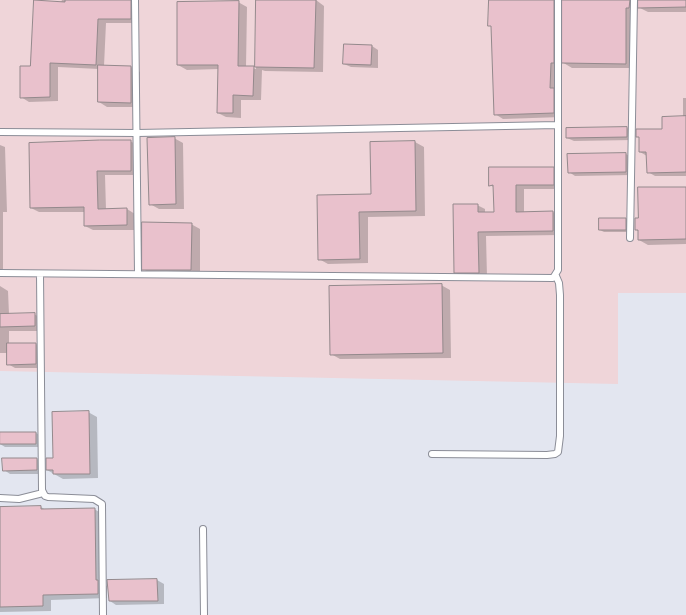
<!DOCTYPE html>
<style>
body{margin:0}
canvas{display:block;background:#e3e6f0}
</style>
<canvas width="686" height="615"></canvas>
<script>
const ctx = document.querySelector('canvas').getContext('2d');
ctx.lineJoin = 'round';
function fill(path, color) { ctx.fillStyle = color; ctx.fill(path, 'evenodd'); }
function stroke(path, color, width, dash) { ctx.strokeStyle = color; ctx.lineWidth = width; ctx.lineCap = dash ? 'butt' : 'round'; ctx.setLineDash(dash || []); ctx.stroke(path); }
fill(new Path2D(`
 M 0,0 L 686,0 L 686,293 L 618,293 L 618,384 L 0,371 Z`), '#efd5d9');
fill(new Path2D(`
 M 62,0 L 133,0 L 139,3 L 138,23 L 106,23 L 104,66 L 131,67 L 140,72 L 140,107 L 107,107 L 99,102 L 99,69 L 58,67 L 58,101 L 29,102 L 21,97 L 31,67 Z
 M 257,0 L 316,0 L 324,6 L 323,72 L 265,71 L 262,70 L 261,100 L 241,100 L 241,118 L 226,117 L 218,113 L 219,69 L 187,70 L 178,65 L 238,2 L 247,7 L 246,67 L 256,69 Z
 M 490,0 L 686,0 L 686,12 L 648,12 L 638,7 L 637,13 L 634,13 L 634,68 L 572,68 L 562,62 L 562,67 L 559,67 L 559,92 L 562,93 L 562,117 L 503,119 L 495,114 L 492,27 L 489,25 Z
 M 372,46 L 378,50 L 378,68 L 351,67 L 344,64 Z
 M 683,98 L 686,98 L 686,176 L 655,176 L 648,172 L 647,156 L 640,152 L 640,138 L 637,136 L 664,130 L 683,117 Z
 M 627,128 L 634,132 L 633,140 L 574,141 L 567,138 L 567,129 Z
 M 174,138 L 183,143 L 184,209 L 159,209 L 150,204 Z
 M 130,141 L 139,146 L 139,175 L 105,175 L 106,210 L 127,209 L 135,214 L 135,230 L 93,230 L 85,226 L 85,212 L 39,212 L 31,208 Z
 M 415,142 L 424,147 L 425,216 L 368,217 L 368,263 L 328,264 L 319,259 Z
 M 0,145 L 5,147 L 7,212 L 3,212 L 3,276 L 0,276 Z
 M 626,154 L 632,158 L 632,175 L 575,176 L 569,172 Z
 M 553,168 L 561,173 L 561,189 L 524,189 L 524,212 L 553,212 L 560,217 L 561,235 L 486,236 L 487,277 L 463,277 L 455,272 L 477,205 L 485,209 L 485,213 L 495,213 L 495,188 L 490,185 Z
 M 686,188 L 686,244 L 648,245 L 639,240 L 639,232 L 636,229 L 639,219 Z
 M 626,219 L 630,221 L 630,232 L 604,232 L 600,230 Z
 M 191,224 L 200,229 L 200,275 L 152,274 L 143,269 Z
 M 441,285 L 450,290 L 451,358 L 340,359 L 331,354 Z
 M 0,286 L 8,291 L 9,314 L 34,314 L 43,319 L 43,331 L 9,331 L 9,344 L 36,344 L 42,348 L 43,368 L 15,368 L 8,364 L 8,353 L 0,353 Z
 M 88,412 L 97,417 L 98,478 L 63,479 L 47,470 Z
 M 0,433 L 36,433 L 42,436 L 42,447 L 5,447 L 0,444 Z
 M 37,459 L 43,463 L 44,474 L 10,474 L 4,470 Z
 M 41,507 L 46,510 L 94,509 L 103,514 L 105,585 L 107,586 L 107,598 L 51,600 L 51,611 L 0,612 L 0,508 Z
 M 157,580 L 164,584 L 164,604 L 116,605 L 110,601 L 108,581 Z`), '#0003');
const building = new Path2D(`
 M 34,0 L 65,2 L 65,0 L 131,0 L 131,19 L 98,19 L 96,65 L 50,63 L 50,97 L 20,98 L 20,66 L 30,66 Z
 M 256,0 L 316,0 L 314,68 L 255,67 Z
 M 489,0 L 554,0 L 554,63 L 551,63 L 550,88 L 554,88 L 554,113 L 494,115 L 491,26 L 488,26 Z
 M 562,0 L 630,0 L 629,8 L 626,8 L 626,64 L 562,63 Z
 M 638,0 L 686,0 L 686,7 L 638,8 Z
 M 239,1 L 238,66 L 254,66 L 253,96 L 233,95 L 233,113 L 217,113 L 218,65 L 177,65 L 177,2 Z
 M 344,44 L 372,45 L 371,65 L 343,64 Z
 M 98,65 L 131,66 L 131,103 L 98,102 Z
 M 686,116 L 686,172 L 647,173 L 646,152 L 639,152 L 639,137 L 636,137 L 636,129 L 662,129 L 662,117 Z
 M 627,127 L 627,137 L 566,138 L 566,128 Z
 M 175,137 L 176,204 L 149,205 L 147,138 Z
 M 100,140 L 131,140 L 131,171 L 97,171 L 98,209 L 127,208 L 127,225 L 84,226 L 84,207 L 30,208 L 29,143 Z
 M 415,141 L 416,211 L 359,212 L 360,259 L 318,260 L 317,195 L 371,194 L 370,142 Z
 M 626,153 L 626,172 L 568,173 L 567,154 Z
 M 489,167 L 554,167 L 554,185 L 516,185 L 516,212 L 553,211 L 553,231 L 478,232 L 479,273 L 454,273 L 453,204 L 478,204 L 478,212 L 494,212 L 493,185 L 489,186 Z
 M 638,187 L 686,187 L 686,239 L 638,240 L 638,230 L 635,230 L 635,218 L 638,218 Z
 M 599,218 L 626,218 L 626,230 L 599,230 Z
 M 142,222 L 192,223 L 191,270 L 142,270 Z
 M 442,284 L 443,353 L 330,355 L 329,286 Z
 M 35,313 L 35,326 L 0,327 L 0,314 Z
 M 7,343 L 36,343 L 36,364 L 7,365 Z
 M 89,411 L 90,474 L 53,474 L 53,470 L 46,470 L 46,458 L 53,458 L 52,412 Z
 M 0,432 L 36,432 L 36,444 L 0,444 Z
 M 2,458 L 37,458 L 37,470 L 3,471 Z
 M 41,506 L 41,509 L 95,508 L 96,580 L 98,580 L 98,594 L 43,595 L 43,606 L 0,607 L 0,507 Z
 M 157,579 L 158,601 L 109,601 L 107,580 Z`);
fill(building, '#e9c1cc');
stroke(building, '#94898c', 1);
const service = new Path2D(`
 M 135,0 L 138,274
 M 0,132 L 137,133 L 558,125
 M 630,238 L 634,0
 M 0,273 L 553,278 L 558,270 L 558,0
 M 40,274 L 42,490 L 45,496 L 48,497 L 94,499 L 102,504 L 103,615
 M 432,454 L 547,455 L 555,454 L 558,452 L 560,436 L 560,295 L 559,283 L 556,276
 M 0,498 L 19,499 L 43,493
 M 203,529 L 204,615`);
stroke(service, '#8b8d97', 8);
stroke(service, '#fff', 6);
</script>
